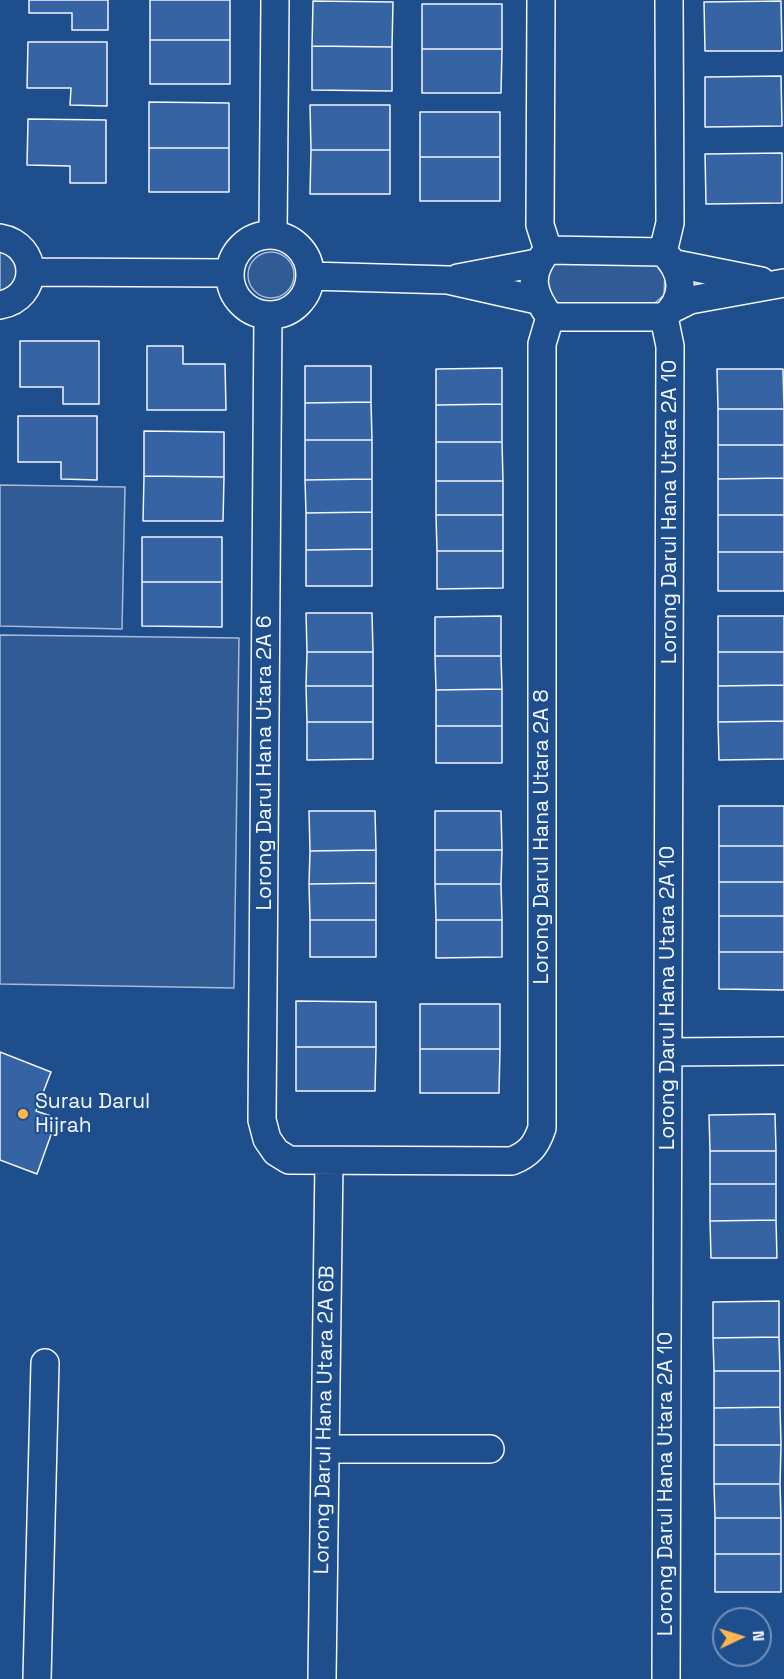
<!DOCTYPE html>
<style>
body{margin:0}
#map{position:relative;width:784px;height:1679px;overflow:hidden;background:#1f4e8c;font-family:"Space Grotesk",sans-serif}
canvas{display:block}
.north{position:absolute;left:712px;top:1607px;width:60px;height:60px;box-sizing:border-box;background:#1f4e8c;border:2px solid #7391ba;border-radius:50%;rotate:86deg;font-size:16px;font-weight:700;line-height:24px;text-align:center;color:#f2f6ff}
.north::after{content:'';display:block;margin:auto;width:21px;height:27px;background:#ffb74d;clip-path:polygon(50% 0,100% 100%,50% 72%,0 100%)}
</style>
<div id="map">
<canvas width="784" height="1679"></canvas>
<div class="north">N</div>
</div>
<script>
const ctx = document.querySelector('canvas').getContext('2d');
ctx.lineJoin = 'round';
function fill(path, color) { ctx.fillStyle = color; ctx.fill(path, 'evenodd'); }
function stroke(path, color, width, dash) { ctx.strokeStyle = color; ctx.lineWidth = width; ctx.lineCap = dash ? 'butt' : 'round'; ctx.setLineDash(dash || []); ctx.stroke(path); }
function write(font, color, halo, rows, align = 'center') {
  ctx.font = font + ' "Space Grotesk",sans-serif'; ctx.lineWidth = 4.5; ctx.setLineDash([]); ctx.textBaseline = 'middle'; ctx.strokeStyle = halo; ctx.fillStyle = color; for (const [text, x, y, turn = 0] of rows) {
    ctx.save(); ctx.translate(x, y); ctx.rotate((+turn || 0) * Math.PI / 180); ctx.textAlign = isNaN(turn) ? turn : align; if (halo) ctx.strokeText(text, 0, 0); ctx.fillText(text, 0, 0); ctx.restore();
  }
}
const built = new Path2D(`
 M 0,248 L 12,252 L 20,279 L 0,293 Z
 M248 275a23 23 0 1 1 46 0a23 23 0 1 1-46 0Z
 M 561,258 L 650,260 L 665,272 L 664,295 L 649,308 L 560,306 L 552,300 L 546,291 L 547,271 Z
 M 0,485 L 125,487 L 122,629 L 0,626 Z
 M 0,635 L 239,638 L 234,988 L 0,984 Z`);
fill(built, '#305b95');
stroke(built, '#a8bbd7', 1.5);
const building = new Path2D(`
 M 29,0 L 108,0 L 108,30 L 72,30 L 72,13 L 29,13 Z
 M 150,0 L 230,0 L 230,40 L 150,40 Z
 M 313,1 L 393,2 L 392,47 L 312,46 Z
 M 781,1 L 782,51 L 705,51 L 704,2 Z
 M 422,4 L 502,4 L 502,49 L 422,49 Z
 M 150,40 L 230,40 L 230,84 L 150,84 Z
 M 28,42 L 107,42 L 107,106 L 70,105 L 71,88 L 27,88 Z
 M 312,46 L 392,47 L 392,91 L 312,90 Z
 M 422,49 L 502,49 L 501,93 L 422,93 Z
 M 781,76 L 782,126 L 705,127 L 705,77 Z
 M 149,102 L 229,103 L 229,148 L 149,148 Z
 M 310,105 L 390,105 L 390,150 L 311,150 Z
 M 420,112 L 500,112 L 500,157 L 420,157 Z
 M 28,119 L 106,120 L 106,183 L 70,183 L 70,166 L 27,165 Z
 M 149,148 L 229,148 L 229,192 L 149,192 Z
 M 311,150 L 390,150 L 390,194 L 310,194 Z
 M 782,153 L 782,203 L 706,204 L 705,154 Z
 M 420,157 L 500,157 L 500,201 L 420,201 Z
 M 20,341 L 99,341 L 99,404 L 63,404 L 63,387 L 20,387 Z
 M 147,346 L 183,346 L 183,364 L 225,364 L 226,410 L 147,410 Z
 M 305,366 L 371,366 L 371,402 L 305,403 Z
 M 502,368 L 502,404 L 436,405 L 436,369 Z
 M 717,369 L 783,369 L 784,409 L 718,409 Z
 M 371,402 L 372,440 L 305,440 L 305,403 Z
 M 502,404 L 502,442 L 436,442 L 436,405 Z
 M 718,409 L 784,409 L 784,445 L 718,445 Z
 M 18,416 L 97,416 L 97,480 L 61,479 L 61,462 L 18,462 Z
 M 144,431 L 224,432 L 224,477 L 144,476 Z
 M 305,440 L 372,440 L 372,479 L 305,480 Z
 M 436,442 L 502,442 L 503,481 L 436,481 Z
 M 718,445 L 784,445 L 784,478 L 718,479 Z
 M 144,476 L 224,477 L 223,521 L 143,521 Z
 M 784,478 L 784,515 L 718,515 L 718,479 Z
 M 372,479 L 372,512 L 306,513 L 305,480 Z
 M 436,481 L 503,481 L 503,515 L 436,515 Z
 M 372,512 L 372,549 L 306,550 L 306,513 Z
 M 436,515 L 503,515 L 503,551 L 437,551 Z
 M 718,515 L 784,515 L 784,552 L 718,552 Z
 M 142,537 L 222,537 L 222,582 L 142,582 Z
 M 372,549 L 372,586 L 306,586 L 306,550 Z
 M 437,551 L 503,551 L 503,588 L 437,589 Z
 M 718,552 L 784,552 L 784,591 L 718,591 Z
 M 142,582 L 222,582 L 222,627 L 142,626 Z
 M 306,613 L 372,613 L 373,652 L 307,652 Z
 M 501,616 L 501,656 L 435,656 L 435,617 Z
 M 718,616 L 784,616 L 784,652 L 718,652 Z
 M 307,652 L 373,652 L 373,686 L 306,686 Z
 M 718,652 L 784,652 L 784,685 L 718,686 Z
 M 435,656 L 501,656 L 502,689 L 436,690 Z
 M 784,685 L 784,721 L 718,722 L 718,686 Z
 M 306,686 L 373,686 L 373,722 L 307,722 Z
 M 502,689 L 502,726 L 436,726 L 436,690 Z
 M 784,721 L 784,759 L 719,760 L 718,722 Z
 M 307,722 L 373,722 L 373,759 L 307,760 Z
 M 436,726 L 502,726 L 502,763 L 436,763 Z
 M 719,806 L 784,806 L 784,846 L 719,846 Z
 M 309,811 L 375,811 L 376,850 L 310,851 Z
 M 435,811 L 501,811 L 502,850 L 435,850 Z
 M 719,846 L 784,846 L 784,882 L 719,882 Z
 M 376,850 L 376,883 L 309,884 L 310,851 Z
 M 435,850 L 502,850 L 501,884 L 435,884 Z
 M 719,882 L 784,882 L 784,916 L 719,916 Z
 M 376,883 L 376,920 L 310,920 L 309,884 Z
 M 435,884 L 501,884 L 502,920 L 436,920 Z
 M 719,916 L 784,916 L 784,952 L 719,952 Z
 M 310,920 L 376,920 L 376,957 L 310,957 Z
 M 436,920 L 502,920 L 502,957 L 436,958 Z
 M 719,952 L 784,952 L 784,990 L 719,989 Z
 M 296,1001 L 376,1002 L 376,1047 L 296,1047 Z
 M 420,1004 L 500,1004 L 500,1049 L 420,1049 Z
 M 296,1047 L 376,1047 L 375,1091 L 296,1091 Z
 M 420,1049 L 500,1049 L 499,1093 L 420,1093 Z
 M 0,1052 L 51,1072 L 36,1111 L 57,1118 L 37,1174 L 0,1160 Z
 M 775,1114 L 776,1151 L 710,1151 L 709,1115 Z
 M 710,1151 L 776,1151 L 776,1184 L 710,1184 Z
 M 710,1184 L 776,1184 L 776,1220 L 710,1221 Z
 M 776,1220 L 777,1258 L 711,1258 L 710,1221 Z
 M 779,1301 L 779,1337 L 713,1338 L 713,1302 Z
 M 779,1337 L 780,1371 L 714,1371 L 713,1338 Z
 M 714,1371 L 780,1371 L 780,1407 L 714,1408 Z
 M 780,1407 L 781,1445 L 714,1445 L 714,1408 Z
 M 714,1445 L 781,1445 L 780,1484 L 714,1484 Z
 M 714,1484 L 780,1484 L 781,1518 L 715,1518 Z
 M 715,1518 L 781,1518 L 781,1554 L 715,1554 Z
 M 715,1554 L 781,1554 L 781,1592 L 715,1592 Z`);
fill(building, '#3563a3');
stroke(building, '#f2f6ff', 1.5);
const street = new Path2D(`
 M 541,0 L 540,225 L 548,250
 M 273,235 L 275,0
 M230 275a40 40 0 1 1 80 0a40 40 0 1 1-80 0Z
 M 0,238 C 40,245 40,298 0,305
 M 548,250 L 663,252 C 684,272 687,297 664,317 L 550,317 C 532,293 527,274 548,250 Z
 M 663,252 L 670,223 L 669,0
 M 676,264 L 761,281
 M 31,272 L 230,273
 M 310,276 L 448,280 L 537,300
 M 458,278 L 537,263
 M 676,307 L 690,300 L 784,283
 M 268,315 L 262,1120 L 267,1139 L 276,1152 L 289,1160 L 512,1161 C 529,1154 536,1146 542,1128 L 542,344 L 550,317
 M 664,317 L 670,346 L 666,1679
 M 668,1052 L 784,1051
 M 325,1449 L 490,1449
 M 37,1679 L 45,1363
 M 322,1679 L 329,1161`);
stroke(street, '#f2f6ff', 30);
stroke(street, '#1f4e8c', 27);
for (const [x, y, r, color] of [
 [23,1114,6,"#ffb74d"]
]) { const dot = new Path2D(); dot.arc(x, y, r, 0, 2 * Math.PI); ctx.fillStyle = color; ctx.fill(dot); stroke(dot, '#1f4e8c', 2); }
write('21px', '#f2f6ff', '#1f4e8c', [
 ["Lorong Darul Hana Utara 2A 10",670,512,-90],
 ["Lorong Darul Hana Utara 2A 6",265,763,-90],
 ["Lorong Darul Hana Utara 2A 8",542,837,-90],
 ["Lorong Darul Hana Utara 2A 10",668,998,-90],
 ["Lorong Darul Hana Utara 2A 6B",325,1420,-89],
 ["Lorong Darul Hana Utara 2A 10",666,1484,-90]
]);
write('21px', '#f2f6ff', '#1f4e8c', [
 ["Surau Darul",35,1102],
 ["Hijrah",35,1126]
], 'left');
</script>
